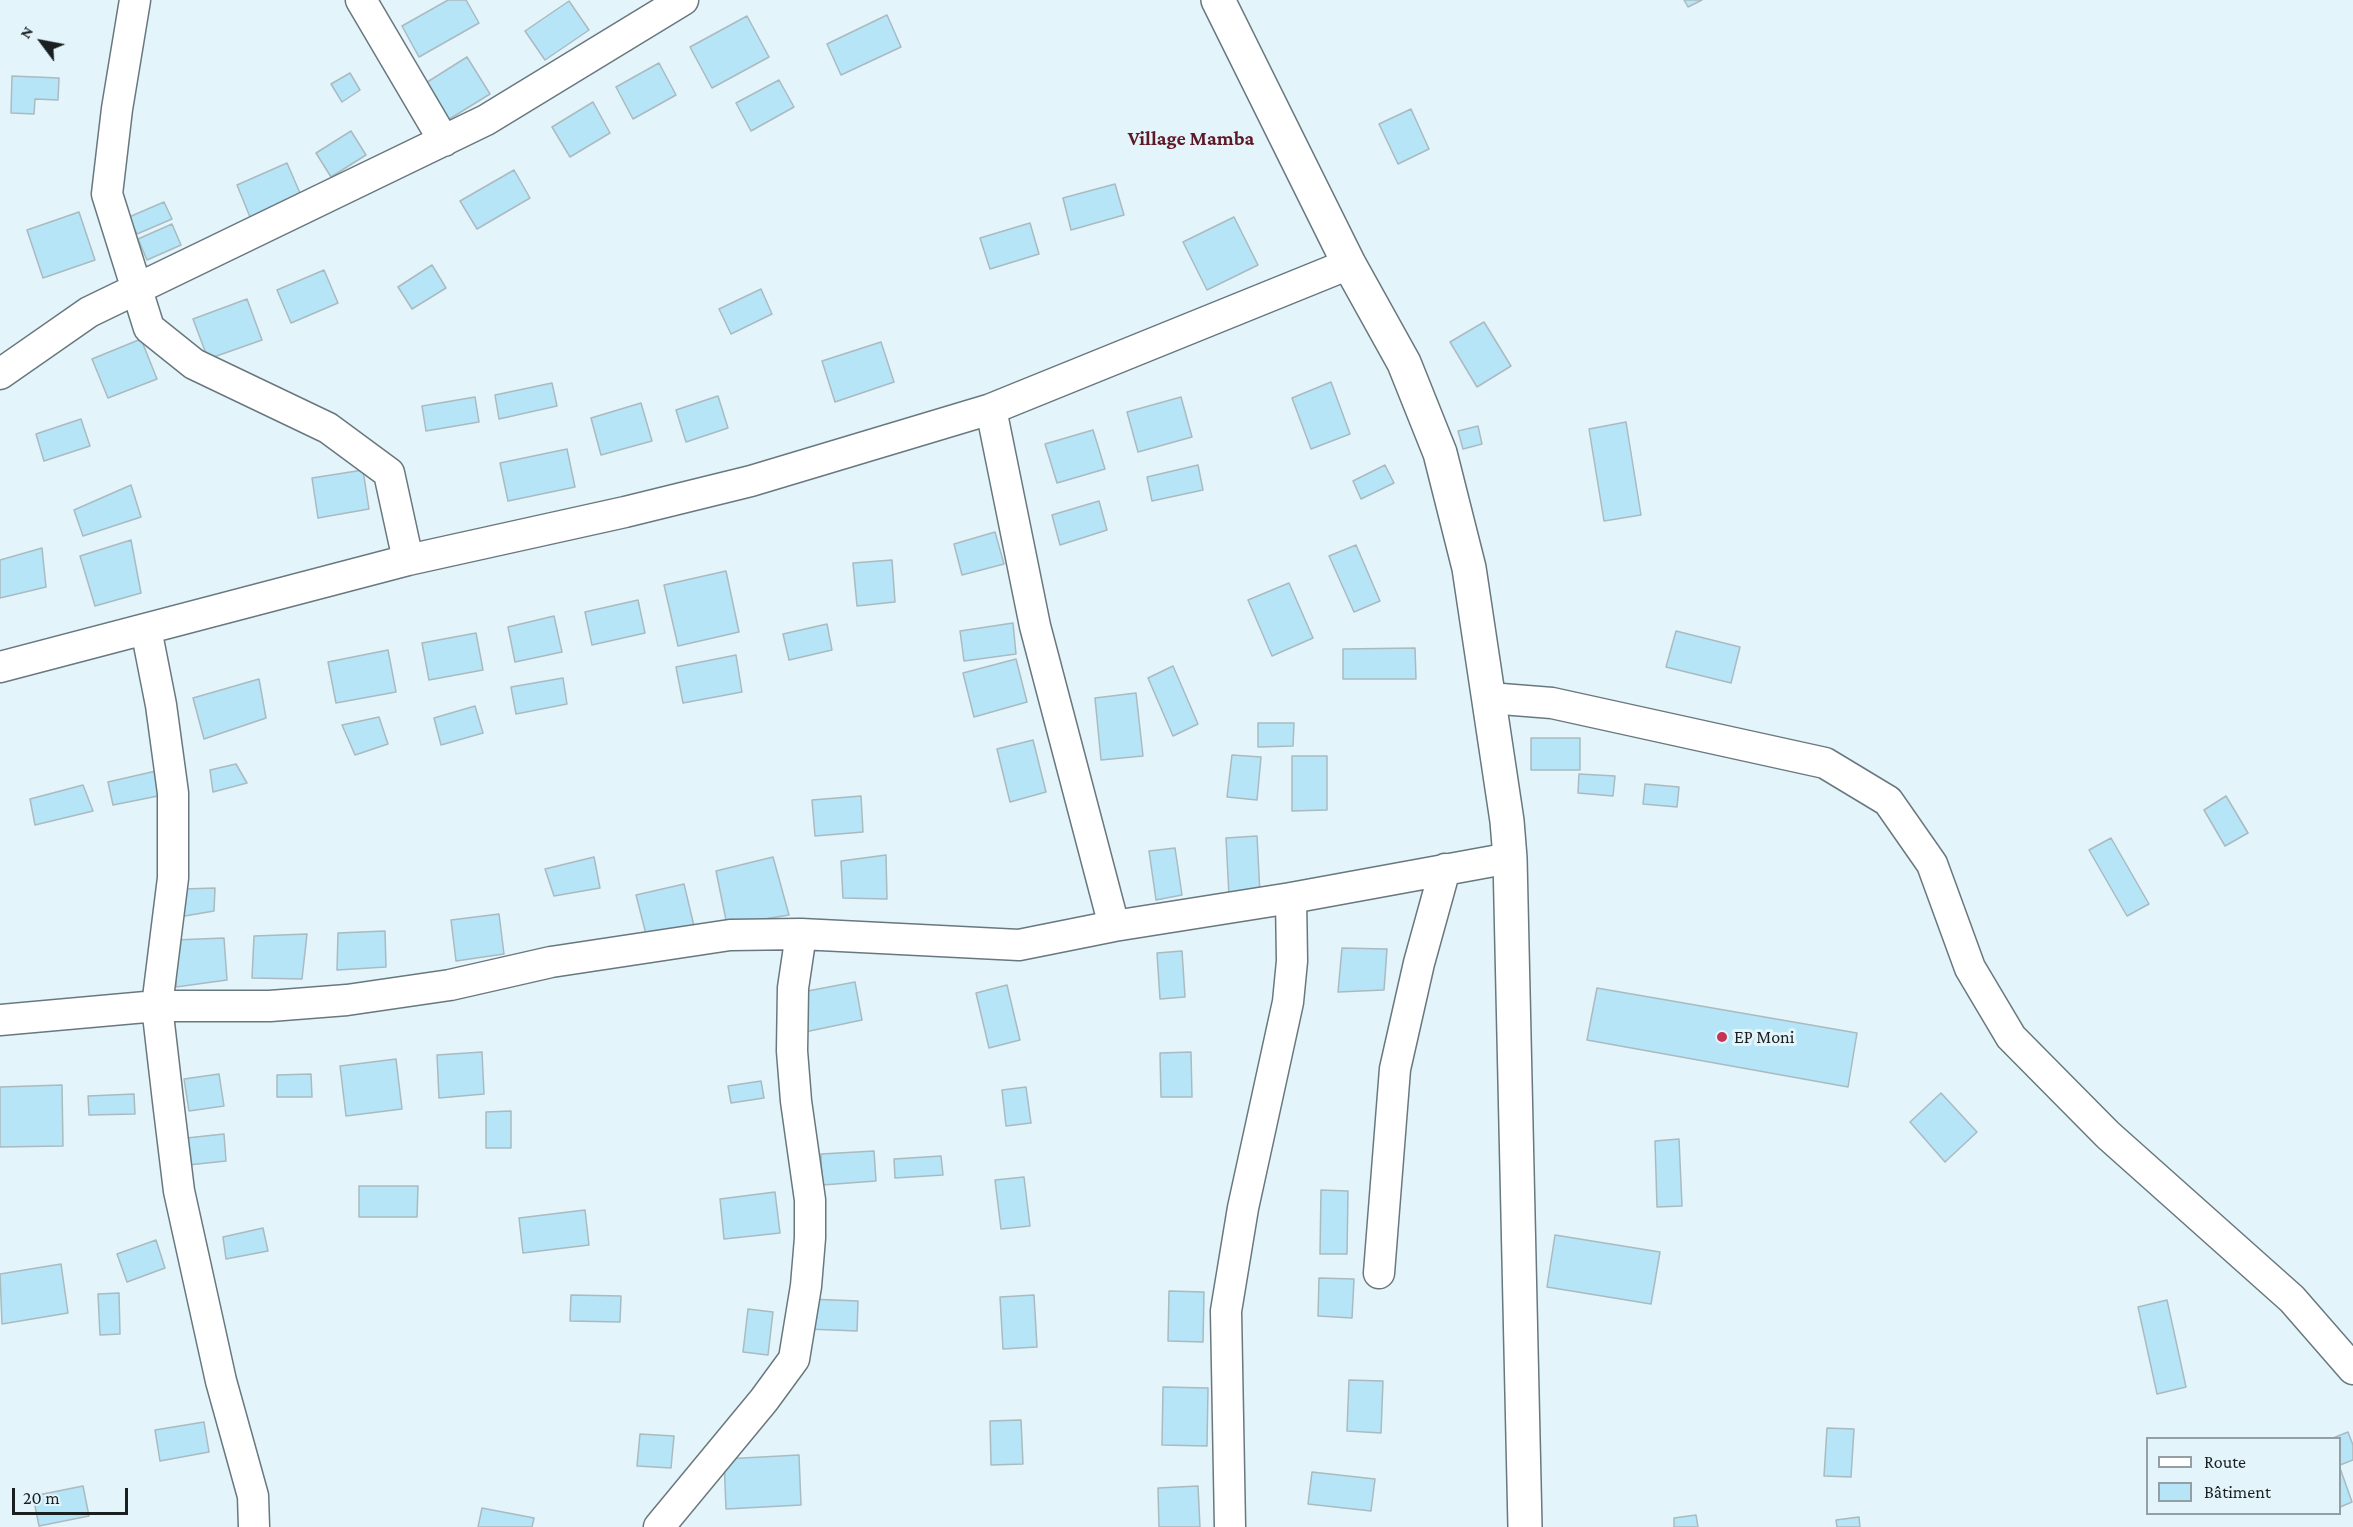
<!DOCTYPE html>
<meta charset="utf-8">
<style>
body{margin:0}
#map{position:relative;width:2353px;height:1527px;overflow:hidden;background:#e3f4fb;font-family:"Crimson Pro",serif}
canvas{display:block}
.legend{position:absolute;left:2146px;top:1437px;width:195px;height:78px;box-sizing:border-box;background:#e3f4fb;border:2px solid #939fa4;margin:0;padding:8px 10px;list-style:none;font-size:18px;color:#1a2022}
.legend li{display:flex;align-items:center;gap:12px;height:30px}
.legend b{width:30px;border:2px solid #939fa4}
.north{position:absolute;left:12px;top:12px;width:60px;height:60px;-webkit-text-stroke:4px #e3f4fb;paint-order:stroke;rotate:302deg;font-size:16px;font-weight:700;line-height:24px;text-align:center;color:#1a2022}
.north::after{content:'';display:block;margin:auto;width:21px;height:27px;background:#1a2022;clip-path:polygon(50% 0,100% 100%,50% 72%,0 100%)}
.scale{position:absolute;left:12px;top:1488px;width:116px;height:27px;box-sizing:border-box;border:3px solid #1a2022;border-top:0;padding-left:8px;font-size:18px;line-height:21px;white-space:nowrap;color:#1a2022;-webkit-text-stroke:4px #e3f4fb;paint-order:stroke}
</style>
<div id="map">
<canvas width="2353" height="1527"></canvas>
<ul class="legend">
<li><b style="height:8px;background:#fff"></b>Route</li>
<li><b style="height:16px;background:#b6e5f7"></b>Bâtiment</li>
</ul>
<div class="north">N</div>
<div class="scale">20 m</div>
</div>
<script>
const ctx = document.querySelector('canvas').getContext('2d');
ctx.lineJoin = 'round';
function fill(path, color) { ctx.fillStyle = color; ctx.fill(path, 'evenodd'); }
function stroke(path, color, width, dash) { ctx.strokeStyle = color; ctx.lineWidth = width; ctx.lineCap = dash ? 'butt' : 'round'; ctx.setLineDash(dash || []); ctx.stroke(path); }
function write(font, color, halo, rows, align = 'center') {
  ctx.font = font + ' "Crimson Pro",serif'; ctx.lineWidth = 6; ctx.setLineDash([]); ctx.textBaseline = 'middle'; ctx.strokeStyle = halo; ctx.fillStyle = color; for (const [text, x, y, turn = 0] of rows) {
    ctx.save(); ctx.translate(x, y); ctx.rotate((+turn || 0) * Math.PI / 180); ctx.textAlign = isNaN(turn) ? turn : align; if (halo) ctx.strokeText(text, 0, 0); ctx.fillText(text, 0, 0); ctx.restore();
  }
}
const building = new Path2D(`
 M 448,0 L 466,0 L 479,23 L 419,57 L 402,26 Z
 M 1684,0 L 1702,0 L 1688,7 Z
 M 569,1 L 589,30 L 545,60 L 525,31 Z
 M 887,15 L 901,47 L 841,75 L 827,44 Z
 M 747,16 L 769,57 L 712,88 L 690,47 Z
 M 467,57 L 490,94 L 443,123 L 421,86 Z
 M 659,63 L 676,95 L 633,119 L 616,87 Z
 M 350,73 L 360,90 L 342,102 L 331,84 Z
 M 12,76 L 59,78 L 58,100 L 35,99 L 34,114 L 11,113 Z
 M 779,80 L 794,107 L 751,131 L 736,103 Z
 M 593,102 L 610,133 L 570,157 L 552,127 Z
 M 1411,109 L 1429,149 L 1398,164 L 1379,124 Z
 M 351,131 L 366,155 L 331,177 L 316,153 Z
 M 287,163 L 303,200 L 252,222 L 237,185 Z
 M 514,170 L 530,198 L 477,229 L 460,201 Z
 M 1115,184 L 1124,215 L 1071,230 L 1063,198 Z
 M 164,202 L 172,219 L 137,234 L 129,217 Z
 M 79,212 L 95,260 L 43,278 L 27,230 Z
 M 1234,217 L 1258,265 L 1207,290 L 1183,242 Z
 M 1030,223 L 1039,254 L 990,269 L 980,238 Z
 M 172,224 L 181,245 L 147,260 L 138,239 Z
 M 432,265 L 446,288 L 412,309 L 398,287 Z
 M 324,270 L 338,303 L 291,323 L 277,290 Z
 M 761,289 L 772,314 L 731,334 L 719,309 Z
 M 247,299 L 262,340 L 208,359 L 193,319 Z
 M 1484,322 L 1511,366 L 1477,387 L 1450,342 Z
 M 141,339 L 157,379 L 108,398 L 92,359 Z
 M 881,342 L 894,382 L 835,402 L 822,361 Z
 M 1331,382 L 1350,434 L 1311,449 L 1292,398 Z
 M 552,383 L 557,406 L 499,419 L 495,395 Z
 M 718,396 L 728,428 L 686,442 L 676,410 Z
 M 475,397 L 479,422 L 426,431 L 422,406 Z
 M 1181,397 L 1192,437 L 1138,452 L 1127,412 Z
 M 641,403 L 652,441 L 601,455 L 591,418 Z
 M 81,419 L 90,446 L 44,461 L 36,434 Z
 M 1626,422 L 1641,515 L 1604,521 L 1589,429 Z
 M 1478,426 L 1482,444 L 1463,449 L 1458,431 Z
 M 1093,430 L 1105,469 L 1057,483 L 1045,444 Z
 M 567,449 L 575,487 L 508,501 L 500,463 Z
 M 1198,465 L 1203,490 L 1152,501 L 1147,477 Z
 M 1385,465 L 1394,483 L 1361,499 L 1353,481 Z
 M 363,470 L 369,509 L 318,518 L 312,478 Z
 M 131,485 L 141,517 L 83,536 L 74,510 Z
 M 1099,501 L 1107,530 L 1060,545 L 1052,515 Z
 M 995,532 L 1004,564 L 962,575 L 954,544 Z
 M 131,540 L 141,593 L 95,606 L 80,556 Z
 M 1356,545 L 1380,601 L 1354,612 L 1329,556 Z
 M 42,548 L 46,587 L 0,598 L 0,560 Z
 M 892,560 L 895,602 L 857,606 L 853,563 Z
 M 726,571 L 739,632 L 678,646 L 664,585 Z
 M 1289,583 L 1313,638 L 1272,656 L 1248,600 Z
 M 638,600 L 645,633 L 592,645 L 585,612 Z
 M 554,616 L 562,652 L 515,662 L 508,627 Z
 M 1013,623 L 1016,654 L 964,661 L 960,631 Z
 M 827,624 L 832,650 L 789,660 L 783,634 Z
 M 1676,631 L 1740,647 L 1731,683 L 1666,667 Z
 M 476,633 L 483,670 L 429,680 L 422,643 Z
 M 1415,648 L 1416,679 L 1343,679 L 1343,649 Z
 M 388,650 L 396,692 L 336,703 L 328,662 Z
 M 736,655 L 742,692 L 683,703 L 676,667 Z
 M 1016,659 L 1027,702 L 974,717 L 963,673 Z
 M 1173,666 L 1198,724 L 1173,736 L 1148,678 Z
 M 563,678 L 567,704 L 516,714 L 511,687 Z
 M 259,679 L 266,718 L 204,739 L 193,698 Z
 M 1136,693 L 1143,756 L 1101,760 L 1095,698 Z
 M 475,706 L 483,733 L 441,745 L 434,718 Z
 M 379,717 L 388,744 L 355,755 L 342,725 Z
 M 1258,723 L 1294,723 L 1293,746 L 1258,747 Z
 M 1531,738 L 1580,738 L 1580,770 L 1531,770 Z
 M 1033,740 L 1046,792 L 1010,802 L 997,749 Z
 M 1232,755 L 1261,757 L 1257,800 L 1227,797 Z
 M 1292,756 L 1327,756 L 1327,810 L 1292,811 Z
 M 236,764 L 247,783 L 213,792 L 210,770 Z
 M 156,771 L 163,795 L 113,805 L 108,782 Z
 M 1579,774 L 1615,776 L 1613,796 L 1578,793 Z
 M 1645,784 L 1679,787 L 1677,807 L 1643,804 Z
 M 83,785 L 93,811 L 35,825 L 30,799 Z
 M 861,796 L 863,832 L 815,836 L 812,800 Z
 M 2226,796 L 2248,833 L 2225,846 L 2204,810 Z
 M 1257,836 L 1260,894 L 1229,896 L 1226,838 Z
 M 2111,838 L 2149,904 L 2127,916 L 2089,850 Z
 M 1175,848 L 1182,895 L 1156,900 L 1149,851 Z
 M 886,855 L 887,899 L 843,898 L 841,861 Z
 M 594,857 L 600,888 L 554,896 L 545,869 Z
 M 773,857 L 789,915 L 727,925 L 716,871 Z
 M 684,884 L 694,926 L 647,938 L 636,895 Z
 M 215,888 L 214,911 L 179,917 L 183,889 Z
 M 499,914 L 504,954 L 456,961 L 451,920 Z
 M 385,931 L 386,967 L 337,970 L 338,933 Z
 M 307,934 L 302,979 L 252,978 L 254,936 Z
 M 224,938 L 227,980 L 176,987 L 174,940 Z
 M 1342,948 L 1387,949 L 1384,990 L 1338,992 Z
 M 1182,951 L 1185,997 L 1160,999 L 1157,953 Z
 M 855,982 L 862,1020 L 805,1032 L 797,993 Z
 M 1007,985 L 1020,1040 L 989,1048 L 976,993 Z
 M 1597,988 L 1857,1033 L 1848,1087 L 1587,1040 Z
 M 482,1052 L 484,1094 L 439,1098 L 437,1055 Z
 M 1191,1052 L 1192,1097 L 1161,1097 L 1160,1053 Z
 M 396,1059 L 402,1109 L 346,1116 L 340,1066 Z
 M 219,1074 L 224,1106 L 189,1111 L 184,1079 Z
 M 311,1074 L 312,1097 L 277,1097 L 277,1075 Z
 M 761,1081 L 764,1098 L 731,1103 L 728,1086 Z
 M 62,1085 L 63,1146 L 0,1147 L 0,1087 Z
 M 1026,1087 L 1031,1123 L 1006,1126 L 1002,1090 Z
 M 1941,1093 L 1977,1132 L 1945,1162 L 1910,1122 Z
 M 134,1094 L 135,1114 L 89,1115 L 88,1096 Z
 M 511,1111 L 511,1148 L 486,1148 L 486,1112 Z
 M 224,1134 L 226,1161 L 179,1166 L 177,1139 Z
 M 1679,1139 L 1682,1206 L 1657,1207 L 1655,1141 Z
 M 874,1151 L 876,1181 L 822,1185 L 821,1154 Z
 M 941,1156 L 943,1175 L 895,1178 L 894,1159 Z
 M 1024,1177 L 1030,1226 L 1001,1229 L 995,1180 Z
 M 359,1186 L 418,1186 L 417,1217 L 359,1217 Z
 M 1321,1190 L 1348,1191 L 1347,1254 L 1320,1254 Z
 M 775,1192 L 780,1233 L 724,1239 L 720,1199 Z
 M 585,1210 L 589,1245 L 523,1253 L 519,1218 Z
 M 263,1228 L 268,1251 L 226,1259 L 223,1237 Z
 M 1555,1235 L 1660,1252 L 1651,1304 L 1547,1287 Z
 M 156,1240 L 165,1268 L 127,1282 L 117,1254 Z
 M 61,1264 L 68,1313 L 2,1324 L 0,1274 Z
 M 1319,1278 L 1354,1279 L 1352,1318 L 1318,1316 Z
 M 1169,1291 L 1204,1292 L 1203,1342 L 1168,1341 Z
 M 119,1293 L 120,1334 L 100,1335 L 98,1294 Z
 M 571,1295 L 621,1296 L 620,1322 L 570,1321 Z
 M 1034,1295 L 1037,1347 L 1003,1349 L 1000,1297 Z
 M 809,1299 L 858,1301 L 857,1331 L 808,1329 Z
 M 2167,1300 L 2186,1387 L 2157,1394 L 2138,1307 Z
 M 748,1309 L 773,1312 L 768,1355 L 743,1352 Z
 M 1349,1380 L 1383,1381 L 1381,1433 L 1347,1431 Z
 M 1163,1387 L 1208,1388 L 1207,1446 L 1162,1445 Z
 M 1021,1420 L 1023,1464 L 991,1465 L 990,1421 Z
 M 204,1422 L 209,1452 L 160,1461 L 155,1430 Z
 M 1827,1428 L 1854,1429 L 1851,1477 L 1824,1476 Z
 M 2348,1432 L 2353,1445 L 2353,1460 L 2340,1465 L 2340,1438 L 2333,1438 Z
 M 640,1434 L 674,1436 L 671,1468 L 637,1466 Z
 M 799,1455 L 801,1505 L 726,1509 L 724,1459 Z
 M 2340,1468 L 2352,1502 L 2340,1507 Z
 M 1312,1472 L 1375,1479 L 1371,1511 L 1308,1504 Z
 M 83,1486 L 89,1516 L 39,1526 L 33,1496 Z
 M 1198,1486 L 1200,1527 L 1159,1527 L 1158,1488 Z
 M 482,1508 L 534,1518 L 532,1527 L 478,1527 Z
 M 1696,1515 L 1698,1527 L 1674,1527 L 1674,1518 Z
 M 1859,1517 L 1860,1527 L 1837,1527 L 1836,1520 Z`);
fill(building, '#b6e5f7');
stroke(building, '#aabac0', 1.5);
const street = new Path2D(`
 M 135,0 L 117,109 L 107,194 L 149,328 L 194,364 L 328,428 L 389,473 L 408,560
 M 361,0 L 444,141
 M 0,374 L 89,312 L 486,120 L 683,0
 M 991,409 L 1035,626 L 1114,926
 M 146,629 L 161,705 L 173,793 L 173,878 L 157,1006 L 168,1101 L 179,1191 L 221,1381 L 253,1496 L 254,1527
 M 0,667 L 408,560 L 625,512 L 751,481 L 991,409 L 1349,264
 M 1489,698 L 1552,703 L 1825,763 L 1888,801 L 1932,864 L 1970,968 L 2011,1037 L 2108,1135 L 2292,1299 L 2353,1369
 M 0,1020 L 157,1006 L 270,1006 L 347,1000 L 450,985 L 551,962 L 730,935 L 801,934 L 1019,945 L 1114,926 L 1291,898 L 1510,858
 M 1379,1273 L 1395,1069 L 1419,963 L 1445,869
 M 659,1527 L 764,1400 L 794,1359 L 806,1286 L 810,1238 L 810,1200 L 796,1101 L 792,1051 L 793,988 L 801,934
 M 1230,1527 L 1226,1311 L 1243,1208 L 1288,1002 L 1292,961 L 1291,898`);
const secondary = new Path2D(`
 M 1218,0 L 1349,264 L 1404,363 L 1440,453 L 1469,568 L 1507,821 L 1510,858 L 1525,1527`);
stroke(street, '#69787e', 33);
stroke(secondary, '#69787e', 36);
stroke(street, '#fff', 30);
stroke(secondary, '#fff', 33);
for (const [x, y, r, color] of [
 [1722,1037,6,"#c53553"]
]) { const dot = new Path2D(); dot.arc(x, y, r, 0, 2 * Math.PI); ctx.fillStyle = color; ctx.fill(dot); stroke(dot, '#e3f4fb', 2); }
write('18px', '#1a2022', '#e3f4fb', [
 ["EP Moni",1734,1037]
], 'left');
write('bold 20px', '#5e1926', '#e3f4fb', [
 ["Village Mamba",1191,139]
]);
</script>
